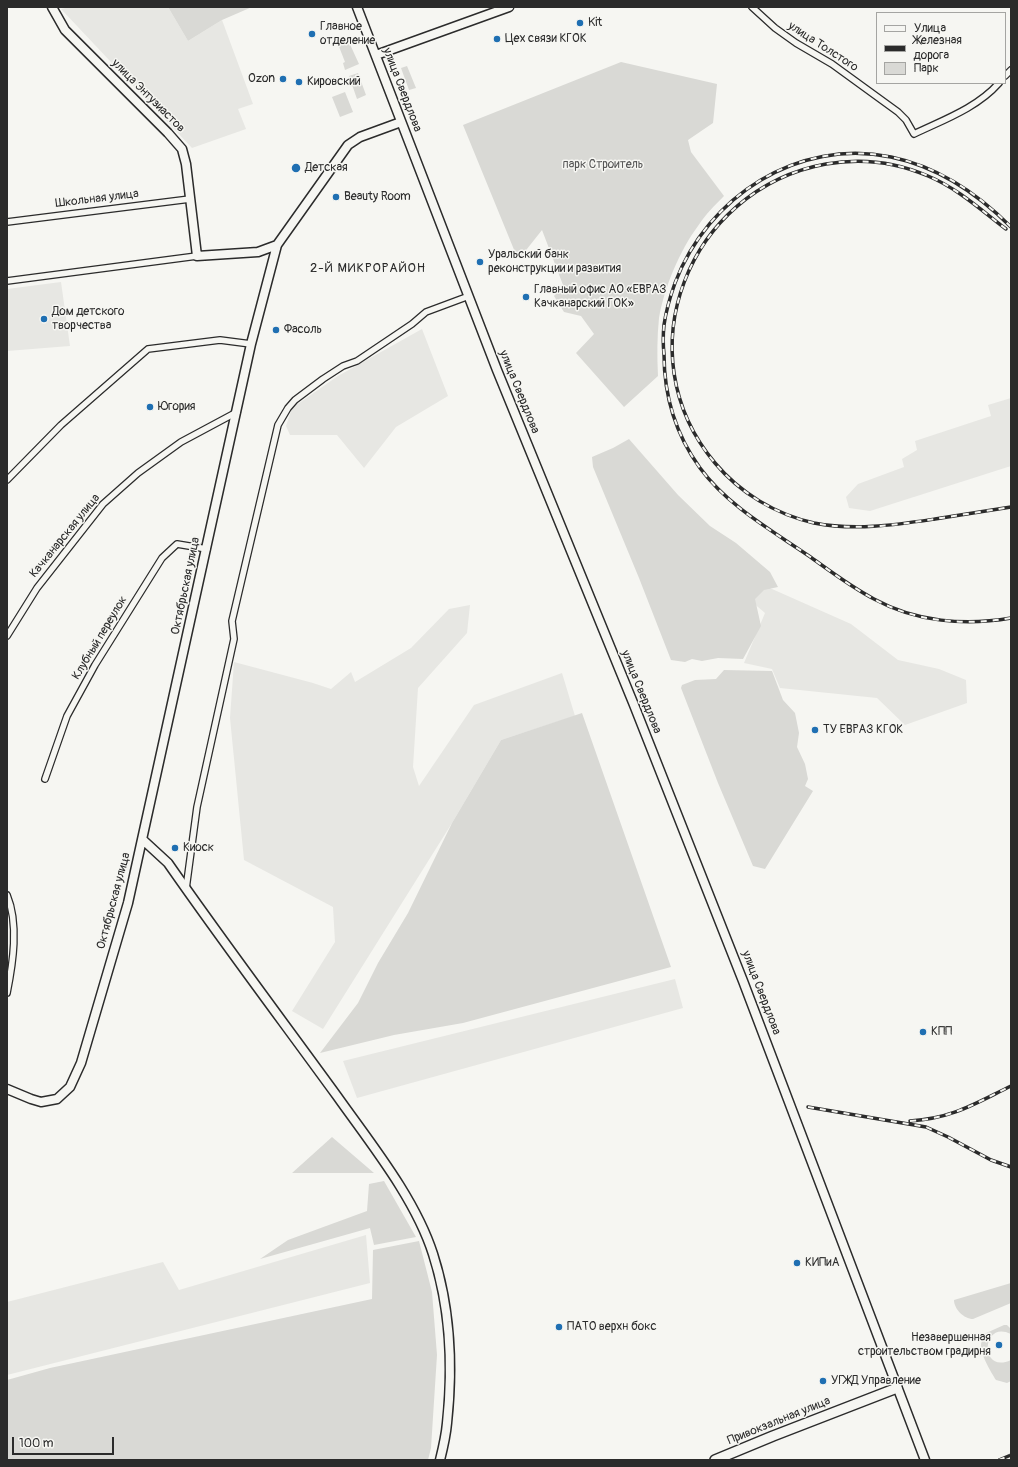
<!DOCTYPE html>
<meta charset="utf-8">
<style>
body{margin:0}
#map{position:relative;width:1018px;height:1467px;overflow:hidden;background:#f6f6f2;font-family:Pangolin,sans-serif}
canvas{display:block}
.frame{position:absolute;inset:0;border:8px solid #2b2b2b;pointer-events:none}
.legend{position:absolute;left:876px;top:12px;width:130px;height:72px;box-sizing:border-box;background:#f6f6f2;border:1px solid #a5a5a2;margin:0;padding:5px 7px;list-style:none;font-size:12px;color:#2b2b2b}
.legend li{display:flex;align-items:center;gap:8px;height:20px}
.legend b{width:20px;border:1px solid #a5a5a2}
.scale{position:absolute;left:12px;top:1437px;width:102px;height:18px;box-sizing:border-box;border:2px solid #2b2b2b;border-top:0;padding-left:5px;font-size:12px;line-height:14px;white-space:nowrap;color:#2b2b2b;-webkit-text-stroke:3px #f6f6f2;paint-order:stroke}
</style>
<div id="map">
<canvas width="1018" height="1467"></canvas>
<div class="frame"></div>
<ul class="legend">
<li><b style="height:5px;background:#f6f6f2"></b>Улица</li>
<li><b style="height:5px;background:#2b2b2b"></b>Железная дорога</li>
<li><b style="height:11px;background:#d9d9d5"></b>Парк</li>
</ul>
<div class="scale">100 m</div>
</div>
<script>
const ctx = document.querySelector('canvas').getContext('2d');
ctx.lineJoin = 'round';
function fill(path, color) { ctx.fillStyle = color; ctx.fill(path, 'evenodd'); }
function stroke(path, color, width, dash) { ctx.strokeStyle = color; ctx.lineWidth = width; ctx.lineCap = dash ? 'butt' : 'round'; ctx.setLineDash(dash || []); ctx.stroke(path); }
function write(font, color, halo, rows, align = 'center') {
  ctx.font = font + ' Pangolin,sans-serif'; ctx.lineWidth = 3; ctx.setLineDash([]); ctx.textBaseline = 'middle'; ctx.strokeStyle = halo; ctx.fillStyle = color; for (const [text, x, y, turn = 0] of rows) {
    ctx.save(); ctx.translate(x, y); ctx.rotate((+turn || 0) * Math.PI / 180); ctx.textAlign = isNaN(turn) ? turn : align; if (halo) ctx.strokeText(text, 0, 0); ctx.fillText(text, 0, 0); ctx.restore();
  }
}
fill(new Path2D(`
 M 69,7 L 168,7 L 188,41 L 222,20 L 253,104 L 238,109 L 246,129 L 192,148 L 61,9 Z
 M 61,282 L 70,346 L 7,351 L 7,289 Z
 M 422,329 L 448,396 L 396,427 L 364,468 L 337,435 L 290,435 L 286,426 L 292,408 L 338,376 Z
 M 1011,398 L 1011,466 L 870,511 L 849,508 L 846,497 L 858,484 L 904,467 L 902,459 L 917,450 L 915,441 L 991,416 L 988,405 Z
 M 763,585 L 851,624 L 898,660 L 939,669 L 966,680 L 967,703 L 905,725 L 877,698 L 780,688 L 772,669 L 744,663 L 765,613 L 751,601 Z
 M 470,605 L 467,633 L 418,688 L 413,767 L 419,786 L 474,705 L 562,673 L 575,716 L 501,740 L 452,823 L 323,1029 L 292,1011 L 335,942 L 333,907 L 244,860 L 230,718 L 234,662 L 313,683 L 331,689 L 351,672 L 355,682 L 411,648 L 449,609 Z
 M 675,979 L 683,1008 L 357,1098 L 343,1061 Z
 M 366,1235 L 370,1283 L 7,1375 L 7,1302 L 163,1262 L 179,1290 Z`), '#e7e7e3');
fill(new Path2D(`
 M 168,7 L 252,7 L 222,20 L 188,41 Z
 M 348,40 L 359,64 L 345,70 L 343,63 L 345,62 L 338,44 Z
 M 621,62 L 717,84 L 713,123 L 688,140 L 691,152 L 724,196 C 715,205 705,215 698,226 C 680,250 664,288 659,318 C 657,337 657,357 658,376 L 624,407 L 576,353 L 594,334 L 581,316 L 564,312 L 554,296 L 563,285 L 542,230 L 523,254 L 517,257 L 463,125 Z
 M 407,66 L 416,88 L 409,90 L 401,68 Z
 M 358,73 L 366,95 L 357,99 L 349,76 Z
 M 345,92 L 353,112 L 340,117 L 332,97 Z
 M 629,439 L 678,495 L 710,526 L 736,543 L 770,572 L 778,587 L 764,590 L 755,599 L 761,626 L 743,659 L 718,658 L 702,661 L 692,659 L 685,662 L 671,660 L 639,578 L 593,467 L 592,457 L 613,448 Z
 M 724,670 L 772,671 L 783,700 L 795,713 L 799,733 L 797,747 L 805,764 L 808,779 L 805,786 L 813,791 L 765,869 L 753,866 L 718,783 L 681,688 L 682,685 L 695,680 L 716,679 Z
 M 582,713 L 671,967 L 463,1023 L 394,1035 L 320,1053 L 358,1003 L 378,963 L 408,913 L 452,823 L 501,740 Z
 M 332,1137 L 374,1173 L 292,1173 Z
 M 384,1181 L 416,1237 L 374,1245 L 370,1228 L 260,1259 L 288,1240 L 367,1211 L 369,1184 Z
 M 419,1241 L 432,1292 L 437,1355 L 431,1448 L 428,1460 L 7,1460 L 7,1380 L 50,1368 L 372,1299 L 373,1250 Z
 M 1011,1283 L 1011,1303 L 973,1319 C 964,1319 954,1309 954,1300 Z
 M 1004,1325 L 1007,1325 L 1011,1329 L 1011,1334 C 981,1319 979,1375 1011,1360 L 1011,1381 L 1007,1383 L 996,1380 C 991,1372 980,1354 981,1344 C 982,1341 983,1337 984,1334 Z`), '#d9d9d5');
const street = new Path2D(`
 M 752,7 L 775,28 L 796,43 L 832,64 L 898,112 L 906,120 L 914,134 C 943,120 977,108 999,83
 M 1005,76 L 1011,70
 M 7,222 L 190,199
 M 7,281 L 197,256
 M 7,480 L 61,425 L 148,349 L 220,340 L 251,344
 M 7,636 L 37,588 L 103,504 L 138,473 L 181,442 L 237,412
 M 45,779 L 67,716 L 95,665 L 162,558 L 177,544 L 207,549
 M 186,889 L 197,807 L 234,639 L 232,621 L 278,425 L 288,408 L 295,400 L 323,379 L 343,366 L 357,361 L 412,324 L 426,312 L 469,296
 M 7,895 C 19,924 13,963 7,993`);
const secondary = new Path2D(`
 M 52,7 L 65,30 L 168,133 L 182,149 L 186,164 L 197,256 L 258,252 L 277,245
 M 357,7 L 497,370 L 634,705 L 743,981 L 925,1460
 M 376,55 L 509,7
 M 143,840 L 168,863 C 223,942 281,1019 337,1096 C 371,1144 415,1198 433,1254 C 450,1307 453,1367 447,1423 C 446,1435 443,1448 440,1460
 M 7,1089 L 31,1099 L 41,1102 L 57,1099 L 70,1087 L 81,1063 L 128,903 L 251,344 L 277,245 L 348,145 L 360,137 L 401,122`);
const primary = new Path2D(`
 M 715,1460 L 773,1436 L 897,1388`);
stroke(street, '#2b2b2b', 8);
stroke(secondary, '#2b2b2b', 11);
stroke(primary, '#2b2b2b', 12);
stroke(street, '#f6f6f2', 5.5);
stroke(secondary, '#f6f6f2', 8);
stroke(primary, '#f6f6f2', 9);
const rail = new Path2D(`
 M 1011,227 C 977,193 939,167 891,157 C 798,138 708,196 675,283 C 670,297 666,311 664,325 C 663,335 663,345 664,354 C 664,395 676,435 700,468 C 728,506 771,530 809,556 C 830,571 851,587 874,599 C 916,622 965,626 1011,618
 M 1006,229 C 981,210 957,188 928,176 C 896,162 860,158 826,164 C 688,189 623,354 715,463 C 740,493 775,514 814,523 C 855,531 894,525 935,519 C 960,515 986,511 1011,507
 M 808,1107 L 926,1127 L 948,1137 L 991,1160 L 1011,1167
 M 910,1121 C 953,1118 974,1104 1011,1086
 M 999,1460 L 1011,1455`);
stroke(rail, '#2b2b2b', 3.5);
stroke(rail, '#f6f6f2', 2, [6]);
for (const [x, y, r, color] of [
 [580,23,4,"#1f6fb2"],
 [312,34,4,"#1f6fb2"],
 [497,39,4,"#1f6fb2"],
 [283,79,4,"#1f6fb2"],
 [299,82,4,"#1f6fb2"],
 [296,168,5,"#1f6fb2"],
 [336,197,4,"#1f6fb2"],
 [480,262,4,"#1f6fb2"],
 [526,297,4,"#1f6fb2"],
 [44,319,4,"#1f6fb2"],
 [276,330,4,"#1f6fb2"],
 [150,407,4,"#1f6fb2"],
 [815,730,4,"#1f6fb2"],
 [175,848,4,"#1f6fb2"],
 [923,1032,4,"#1f6fb2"],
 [797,1263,4,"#1f6fb2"],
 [559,1327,4,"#1f6fb2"],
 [999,1345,4,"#1f6fb2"],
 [823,1381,4,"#1f6fb2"]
]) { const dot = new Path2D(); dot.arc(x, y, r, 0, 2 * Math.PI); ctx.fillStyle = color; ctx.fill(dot); stroke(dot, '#f6f6f2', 1.5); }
write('12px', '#2b2b2b', '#f6f6f2', [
 ["Kit",588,23],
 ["Главное",320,27],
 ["отделение",320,41],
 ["Цех связи КГОК",505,39],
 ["Ozon",275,79,"right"],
 ["Кировский",307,82],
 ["Детская",305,168],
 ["Beauty Room",344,197],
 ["Уральский банк",488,255],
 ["реконструкции и развития",488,269],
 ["Главный офис АО «ЕВРАЗ",534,290],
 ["Качканарский ГОК»",534,304],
 ["Дом детского",52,312],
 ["творчества",52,326],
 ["Фасоль",284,330],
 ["Югория",158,407],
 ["ТУ ЕВРАЗ КГОК",823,730],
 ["Киоск",183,848],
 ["КПП",931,1032],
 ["КИПиА",805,1263],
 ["ПАТО верхн бокс",567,1327],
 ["Незавершенная",991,1338,"right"],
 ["строительством градирня",991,1352,"right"],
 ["УГЖД Управление",831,1381]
], 'left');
write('12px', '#2b2b2b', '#f6f6f2', [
 ["улица Толстого",823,47,33],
 ["улица Свердлова",402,90,69],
 ["улица Энтузиастов",148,96,45],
 ["Школьная улица",97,199,-7],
 ["улица Свердлова",519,392,68],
 ["Качканарская улица",65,536,-51],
 ["Октябрьская улица",186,586,-78],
 ["Клубный переулок",100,638,-59],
 ["улица Свердлова",641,692,68],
 ["Октябрьская улица",114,901,-75],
 ["улица Свердлова",761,993,69],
 ["Привокзальная улица",779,1421,-22]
]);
write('12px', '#565656', '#f6f6f2', [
 ["парк Строитель",603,165]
]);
ctx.letterSpacing = '1px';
write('13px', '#2b2b2b', '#f6f6f2', [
 ["2-Й МИКРОРАЙОН",368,269]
]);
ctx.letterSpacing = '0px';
</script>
